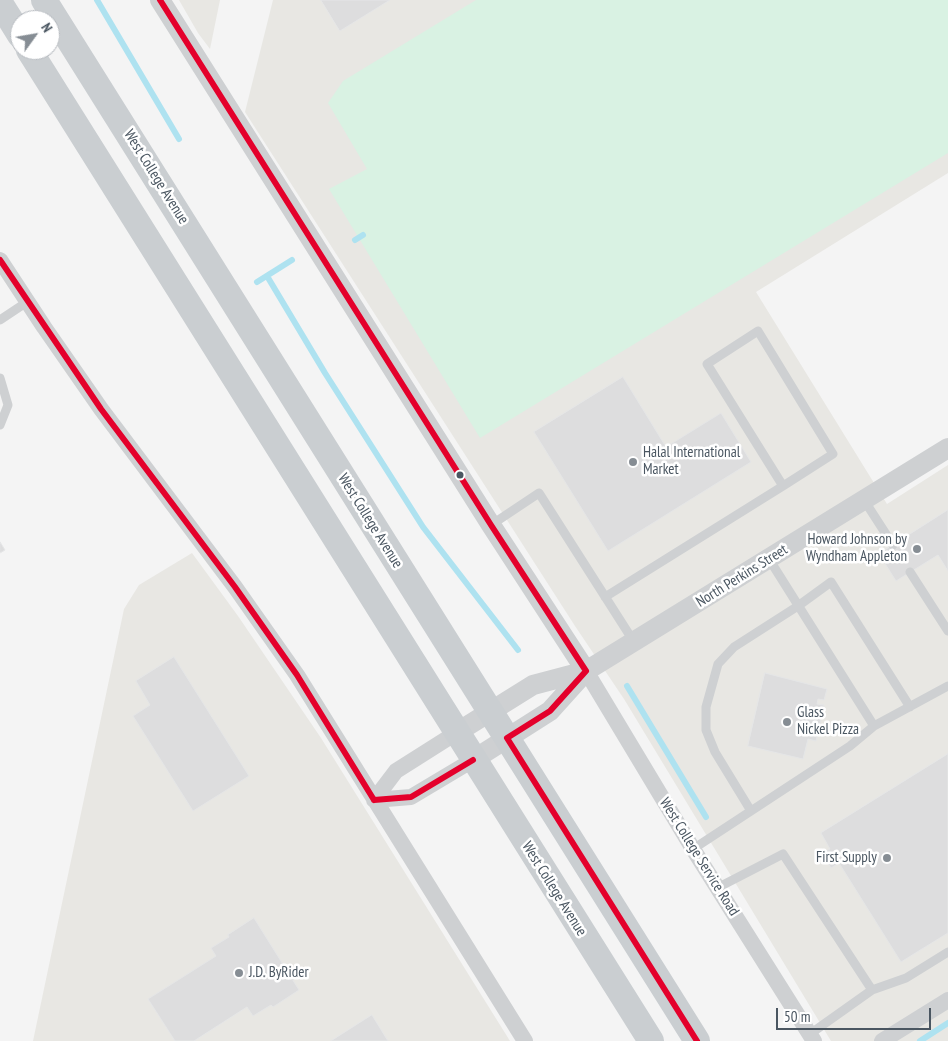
<!DOCTYPE html>
<style>
body{margin:0}
#map{position:relative;width:948px;height:1041px;overflow:hidden;background:#f4f4f4;font-family:"PT Sans Narrow",sans-serif}
canvas{display:block}
.north{position:absolute;left:10px;top:10px;width:50px;height:50px;box-sizing:border-box;background:#fff;border:1px solid #b7bbc0;border-radius:50%;rotate:58deg;font-size:14px;font-weight:700;line-height:20px;text-align:center;color:#4a5661}
.north::after{content:'';display:block;margin:auto;width:18px;height:22px;background:#868d94;clip-path:polygon(50% 0,100% 100%,50% 72%,0 100%)}
.scale{position:absolute;left:776px;top:1008px;width:155px;height:22px;box-sizing:border-box;border:2px solid #4a5661;border-top:0;padding-left:6px;font-size:15px;line-height:18px;white-space:nowrap;color:#4a5661;-webkit-text-stroke:4px #fff;paint-order:stroke}
</style>
<div id="map">
<canvas width="948" height="1041"></canvas>
<div class="north">N</div>
<div class="scale">50 m</div>
</div>
<script>
const ctx = document.querySelector('canvas').getContext('2d');
ctx.lineJoin = 'round';
function fill(path, color) { ctx.fillStyle = color; ctx.fill(path, 'evenodd'); }
function stroke(path, color, width, dash) { ctx.strokeStyle = color; ctx.lineWidth = width; ctx.lineCap = dash ? 'butt' : 'round'; ctx.setLineDash(dash || []); ctx.stroke(path); }
function write(font, color, halo, rows, align = 'center') {
  ctx.font = font + ' "PT Sans Narrow",sans-serif'; ctx.lineWidth = 5; ctx.setLineDash([]); ctx.textBaseline = 'middle'; ctx.strokeStyle = halo; ctx.fillStyle = color; for (const [text, x, y, turn = 0] of rows) {
    ctx.save(); ctx.translate(x, y); ctx.rotate((+turn || 0) * Math.PI / 180); ctx.textAlign = isNaN(turn) ? turn : align; if (halo) ctx.strokeText(text, 0, 0); ctx.fillText(text, 0, 0); ctx.restore();
  }
}
fill(new Path2D(`
 M 179,0 L 220,0 L 210,49 L 198,33 Z
 M 273,0 L 948,0 L 948,173 L 756,292 L 887,504 L 948,465 L 948,1041 L 831,1041 L 624,699 L 575,626 L 245,112 Z
 M 192,553 L 238,616 L 321,738 L 510,1041 L 33,1041 L 124,609 L 139,585 Z`), '#e8e7e3');
fill(new Path2D(`
 M 476,0 L 948,0 L 948,153 L 480,438 L 329,189 L 367,169 L 328,103 L 343,81 Z`), '#d9f2e3');
stroke(new Path2D(`
 M 97,0 L 179,139
 M 355,240 L 363,235
 M 267,276 L 325,373 L 423,527 L 518,650
 M 257,282 L 292,260
 M 627,686 L 706,817
 M 920,1041 L 948,1023`), '#aee2f0', 6);
const building = new Path2D(`
 M 321,0 L 390,0 L 340,31 Z
 M 623,377 L 666,447 L 721,413 L 751,462 L 608,551 L 534,432 Z
 M 948,510 L 948,571 L 938,555 L 896,581 L 879,554 Z
 M 0,542 L 5,550 L 0,553 Z
 M 174,657 L 249,776 L 193,811 L 133,716 L 150,705 L 136,681 Z
 M 765,673 L 827,689 L 824,700 L 818,699 L 817,704 L 824,705 L 816,741 L 808,739 L 803,759 L 748,746 Z
 M 948,754 L 948,933 L 901,962 L 839,863 L 831,868 L 822,853 L 830,849 L 821,833 Z
 M 254,918 L 299,990 L 273,1007 L 271,1005 L 253,1016 L 247,1007 L 194,1041 L 175,1041 L 148,999 L 216,956 L 211,948 L 229,937 L 228,935 Z
 M 372,1015 L 388,1041 L 331,1041 Z`);
fill(building, '#ddddde');
stroke(building, '#e5e6e7', 1);
stroke(new Path2D(`
 M 0,320 L 27,302
 M 0,378 L 8,405 L 0,425
 M 864,500 L 893,545
 M 491,525 L 539,493 L 634,642
 M 910,572 L 948,631
 M 605,597 L 783,486 L 707,364 L 758,331 L 833,454 L 783,486
 M 874,726 L 948,686
 M 751,811 L 715,752 L 706,730 L 706,707 L 718,664 L 734,647 L 798,606 L 831,582 L 910,707
 M 693,849 L 850,746 L 874,726 L 769,559
 M 717,888 L 783,854 L 872,990 L 810,1034
 M 872,990 L 906,978 L 948,952`), '#ced0d2', 9);
stroke(new Path2D(`
 M 0,260 L 44,327 L 101,409 L 235,587 L 297,675 L 525,1041
 M 586,671 L 693,849 L 814,1041
 M 374,800 L 411,797 L 473,760
 M 374,800 L 396,771 L 456,733
 M 882,1041 L 948,1000`), '#ced0d2', 16);
stroke(new Path2D(`
 M 160,0 L 491,525 L 586,671
 M 456,733 L 533,685 L 586,671 L 948,448
 M 473,760 L 550,711 L 586,671`), '#ced0d2', 20);
stroke(new Path2D(`
 M 44,0 L 697,1041
 M 0,3 L 20,35
 M 29,50 L 651,1041`), '#caced1', 26);
stroke(new Path2D(`
 M 160,0 L 491,525 L 586,671
 M 0,260 L 101,409 L 235,587 L 297,675 L 374,800
 M 507,738 L 697,1041
 M 507,738 L 550,711 L 586,671
 M 374,800 L 411,797 L 473,760`), '#e4002b', 6);
for (const [x, y, r, color] of [
 [633,462,5,"#868d94"],
 [460,475,4.5,"#4a5661"],
 [917,549,5,"#868d94"],
 [787,722,5,"#868d94"],
 [887,858,5,"#868d94"],
 [239,973,5,"#868d94"]
]) { const dot = new Path2D(); dot.arc(x, y, r, 0, 2 * Math.PI); ctx.fillStyle = color; ctx.fill(dot); stroke(dot, '#fff', 2); }
write('15px', '#4a5661', '#fff', [
 ["West College Avenue",156,177,58],
 ["West College Avenue",370,521,58],
 ["North Perkins Street",742,576,-32],
 ["West College Service Road",699,857,58],
 ["West College Avenue",554,889,58]
]);
write('15px', '#4a5661', '#fff', [
 ["Halal International",643,453],
 ["Market",643,470],
 ["Howard Johnson by",907,540,"right"],
 ["Wyndham Appleton",907,557,"right"],
 ["Glass",797,713],
 ["Nickel Pizza",797,730],
 ["First Supply",877,858,"right"],
 ["J.D. ByRider",249,973]
], 'left');
</script>
